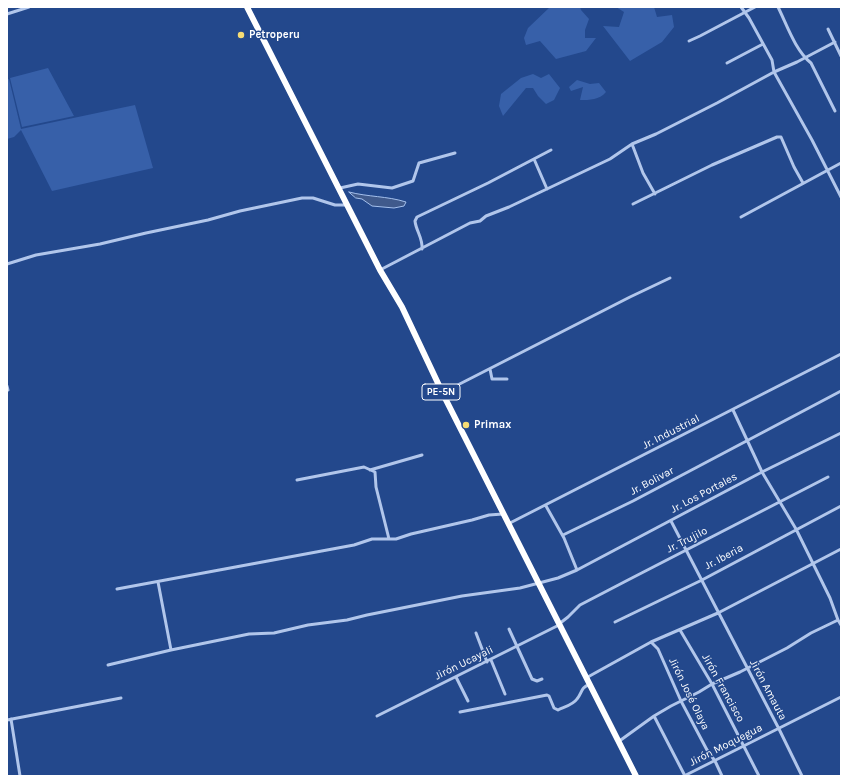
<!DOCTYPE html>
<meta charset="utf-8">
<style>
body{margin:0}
#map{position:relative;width:848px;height:783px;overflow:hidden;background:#23488c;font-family:Karla,sans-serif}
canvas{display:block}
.frame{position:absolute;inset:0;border:8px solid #fff;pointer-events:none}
</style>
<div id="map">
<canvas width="848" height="783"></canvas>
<div class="frame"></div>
</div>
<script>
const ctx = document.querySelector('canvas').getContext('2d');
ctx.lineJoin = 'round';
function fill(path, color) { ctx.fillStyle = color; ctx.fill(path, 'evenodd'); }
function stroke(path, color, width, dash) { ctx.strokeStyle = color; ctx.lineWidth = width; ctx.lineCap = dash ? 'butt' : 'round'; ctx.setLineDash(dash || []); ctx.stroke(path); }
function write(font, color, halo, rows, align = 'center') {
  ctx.font = font + ' Karla,sans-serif'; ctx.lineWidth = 3; ctx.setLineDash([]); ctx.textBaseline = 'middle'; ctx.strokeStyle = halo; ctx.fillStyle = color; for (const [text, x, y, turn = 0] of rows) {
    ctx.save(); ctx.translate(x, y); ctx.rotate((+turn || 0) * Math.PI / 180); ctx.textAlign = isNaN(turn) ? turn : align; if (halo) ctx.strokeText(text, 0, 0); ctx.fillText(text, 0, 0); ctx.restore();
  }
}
fill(new Path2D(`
 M 550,7 L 580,7 L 581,10 L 589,19 L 585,30 L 585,38 L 596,38 L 586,51 L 556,59 L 540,41 L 526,45 L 524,38 L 528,28 Z
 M 616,7 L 654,7 L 657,17 L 672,15 L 674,27 L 662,42 L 630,61 L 603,26 L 619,27 L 624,12 Z
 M 48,68 L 74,116 L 22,127 L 10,78 Z
 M 533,74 L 541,78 L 549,74 L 560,88 L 554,100 L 546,104 L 538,96 L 533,88 L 526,88 L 503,116 L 499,106 L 501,94 L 521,78 Z
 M 9,79 L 21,129 L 135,105 L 153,168 L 52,191 L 21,130 L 14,137 L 7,139 L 7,80 Z
 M 577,80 L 590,84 L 599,83 L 606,92 C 599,100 590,100 580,100 L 583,87 L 571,91 L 569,87 Z`), '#3760a9');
const water = new Path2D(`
 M 349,192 C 368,197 387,196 406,202 L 404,206 L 394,208 L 372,206 L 362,199 L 356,198 Z`);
fill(water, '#405a8c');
stroke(water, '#a5c0ec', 1);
stroke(new Path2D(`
 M 741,7 L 749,18 L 772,60 L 774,72 L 812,140 L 841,197
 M 778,7 C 787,25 795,50 811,63 L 835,111
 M 7,14 L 29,7
 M 828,29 L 841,56
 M 689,41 L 700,36 L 755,7
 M 727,63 L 763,44
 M 632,144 L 656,134 L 717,103 L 774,72 L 797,62 L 835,42
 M 534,159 L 547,189
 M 340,188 L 358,184 L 392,188 L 413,181 L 419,163 L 455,153
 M 633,204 L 712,165 L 777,137 L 781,137 L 794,167 L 803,183
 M 741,217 L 841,163
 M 422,249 C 423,238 416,231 415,221 L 417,217 L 488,183 L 551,150
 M 7,264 L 36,255 L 100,244 L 146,233 L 208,220 L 240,211 L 302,198 L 313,198 L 335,205 L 348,205
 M 380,270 L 470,223 L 480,221 L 486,216 L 509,207 L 610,159 L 632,144 L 643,173 L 655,194
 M 490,369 L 492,379 L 507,379
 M 7,386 L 8,390
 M 442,393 L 630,297 L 670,278
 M 733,410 L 762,472 L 796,529 L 830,598 L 838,620
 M 370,470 L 422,455
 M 297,480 L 364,467 L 375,472 L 376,487 L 389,539
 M 546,506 L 564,538 L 577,570
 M 671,521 L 779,729 L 802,776
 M 508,524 L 841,354
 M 563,535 L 633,501 L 841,391
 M 158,582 L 171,650
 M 117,589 L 354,545 L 372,539 L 396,539 L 411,534 L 472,520 L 489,515 L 503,514
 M 615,622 L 702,580 L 841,506
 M 559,624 L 568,617 L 580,605 L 628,580 L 828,477
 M 509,629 L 532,679 L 537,681 L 542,679
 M 680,630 L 712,684 L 759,776
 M 476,633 L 487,662
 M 651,642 L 658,649 L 681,701 L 707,750 L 715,761 L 722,776
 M 491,660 L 505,694
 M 108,665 L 171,650 L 249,634 L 274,633 L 308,625 L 347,620 L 367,615 L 462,596 L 520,588 L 558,578 L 577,570 L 762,472 L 841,433
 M 456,677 L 468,701
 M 586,678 L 651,642 L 718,613 L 841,549
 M 460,712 L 547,695 L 549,696 L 554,708 L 558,710 C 564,707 573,705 577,699 C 582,693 581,687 589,685
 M 377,716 L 559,625
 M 654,716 L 685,776
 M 11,719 L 20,776
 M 7,720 L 121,698
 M 618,742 L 654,716 L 671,706 L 699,692 L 712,684 L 740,672 L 787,648 L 811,633 L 838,620 L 841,625
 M 684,776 L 841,697`), '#b1c6eb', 3);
stroke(new Path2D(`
 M 247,7 L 380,270 L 402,307 L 444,396 L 636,776`), '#fff', 6);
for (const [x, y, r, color] of [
 [241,35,4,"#f6dc74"],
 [466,425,4,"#f6dc74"]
]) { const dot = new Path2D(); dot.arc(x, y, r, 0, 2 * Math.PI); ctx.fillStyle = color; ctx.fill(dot); stroke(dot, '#23488c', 1.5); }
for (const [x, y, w] of [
 [441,392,38]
]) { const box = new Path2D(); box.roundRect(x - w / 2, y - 8, w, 16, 3); ctx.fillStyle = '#23488c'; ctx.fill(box); stroke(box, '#fff', 1); }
write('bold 10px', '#fff', null, [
 ["PE-5N",441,392]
]);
write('bold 11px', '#fff', '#23488c', [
 ["Petroperu",249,35],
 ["Primax",474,425]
], 'left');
write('11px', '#fff', '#23488c', [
 ["Jr. Industrial",671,432,-27],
 ["Jr. Bolivar",652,481,-28],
 ["Jr. Los Portales",704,493,-28],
 ["Jr. Trujilo",687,540,-27],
 ["Jr. Iberia",724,557,-28],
 ["Jirón Ucayali",464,663,-26],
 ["Jirón Francisco",723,688,61],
 ["Jirón Amauta",768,690,62],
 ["Jirón José Olaya",689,694,64],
 ["Jirón Moquegua",726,745,-27]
]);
</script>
